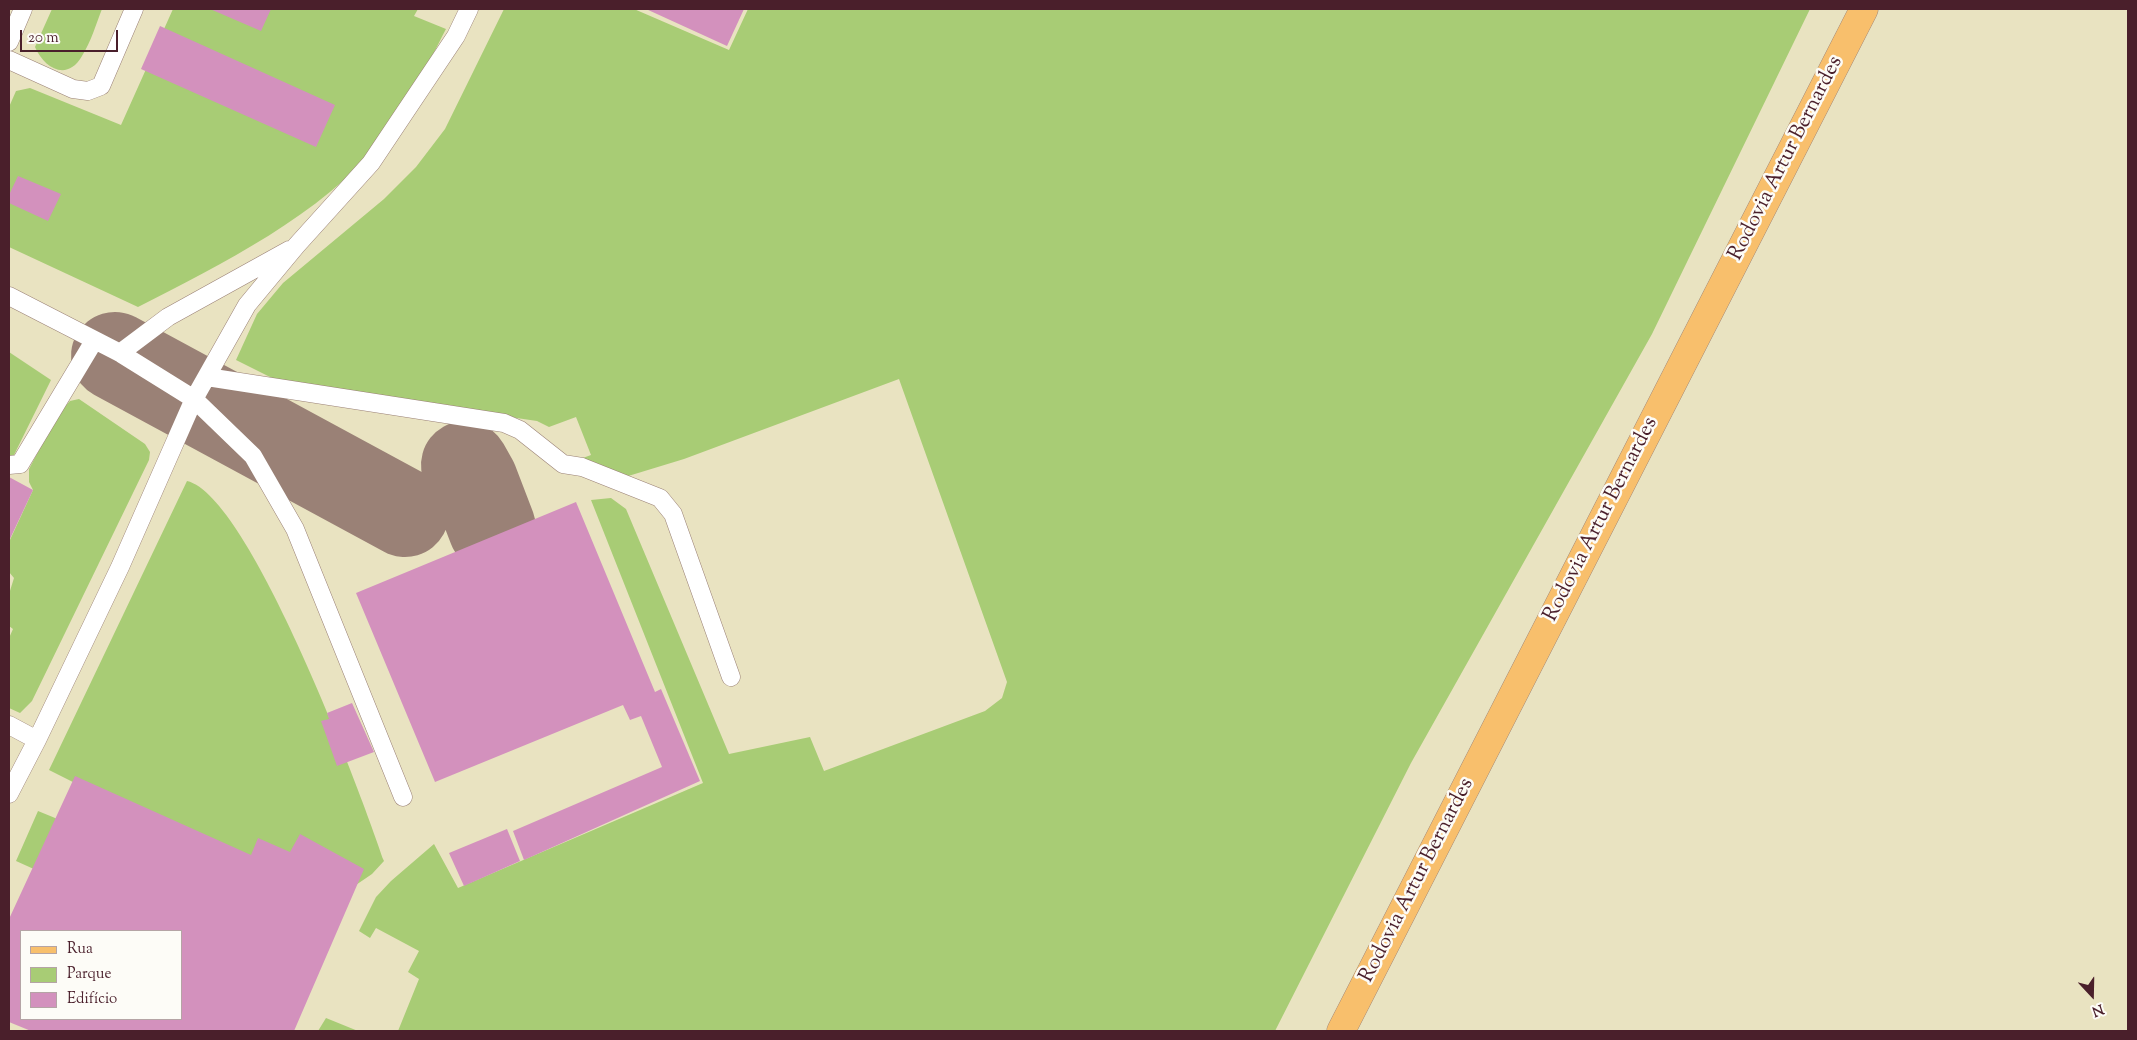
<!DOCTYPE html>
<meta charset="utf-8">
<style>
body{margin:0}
#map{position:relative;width:2137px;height:1040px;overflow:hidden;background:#e9e3c1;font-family:"Sorts Mill Goudy",serif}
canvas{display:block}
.frame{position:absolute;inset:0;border:10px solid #4a1f2b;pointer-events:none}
.legend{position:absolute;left:20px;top:930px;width:162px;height:90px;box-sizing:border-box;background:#fdfcf7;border:1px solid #b5a4a5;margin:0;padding:6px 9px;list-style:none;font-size:15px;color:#4a1f2b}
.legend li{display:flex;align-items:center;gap:10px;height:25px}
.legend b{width:25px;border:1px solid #b5a4a5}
.north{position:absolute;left:2067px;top:970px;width:50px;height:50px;-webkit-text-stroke:4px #fdfcf7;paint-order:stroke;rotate:159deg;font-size:14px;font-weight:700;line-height:20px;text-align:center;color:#4a1f2b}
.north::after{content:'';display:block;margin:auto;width:18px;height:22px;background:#4a1f2b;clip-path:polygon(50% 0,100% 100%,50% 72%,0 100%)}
.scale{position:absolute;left:20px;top:30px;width:98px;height:22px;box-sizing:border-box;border:2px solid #4a1f2b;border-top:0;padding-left:6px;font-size:15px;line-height:18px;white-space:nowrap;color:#4a1f2b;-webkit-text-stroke:4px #fdfcf7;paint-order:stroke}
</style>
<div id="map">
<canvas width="2137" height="1040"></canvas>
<div class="frame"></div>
<ul class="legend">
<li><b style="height:6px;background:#f8bf6c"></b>Rua</li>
<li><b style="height:14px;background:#a8cc75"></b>Parque</li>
<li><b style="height:14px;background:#d391bd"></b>Edifício</li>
</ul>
<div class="north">N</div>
<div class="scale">20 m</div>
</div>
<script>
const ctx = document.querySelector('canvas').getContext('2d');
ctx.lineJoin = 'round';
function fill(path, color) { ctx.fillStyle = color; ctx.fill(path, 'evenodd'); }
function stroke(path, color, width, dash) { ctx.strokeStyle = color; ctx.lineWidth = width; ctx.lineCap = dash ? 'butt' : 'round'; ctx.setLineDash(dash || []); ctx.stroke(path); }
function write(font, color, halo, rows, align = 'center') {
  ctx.font = font + ' "Sorts Mill Goudy",serif'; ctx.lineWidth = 5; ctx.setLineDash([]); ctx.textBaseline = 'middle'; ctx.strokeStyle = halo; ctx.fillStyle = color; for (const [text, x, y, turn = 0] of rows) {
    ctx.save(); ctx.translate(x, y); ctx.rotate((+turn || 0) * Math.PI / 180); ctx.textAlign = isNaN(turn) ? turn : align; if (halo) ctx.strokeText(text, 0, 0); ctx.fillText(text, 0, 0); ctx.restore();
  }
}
fill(new Path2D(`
 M 52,9 L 102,9 C 96,24 91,42 82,56 C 67,82 44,68 35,47 Z
 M 173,9 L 418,9 L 414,16 L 446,29 C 427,65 408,110 382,141 C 322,214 221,265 138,307 L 9,247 L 9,107 L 16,91 L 30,88 L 121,125 Z
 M 504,9 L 634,9 L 729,50 L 748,9 L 1810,9 L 1652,334 L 1411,763 L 1275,1031 L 398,1031 L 419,979 L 408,972 L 419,951 L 376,928 L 370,938 L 359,931 L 376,897 L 391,881 L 434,844 L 458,888 L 703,783 L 591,500 L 611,498 L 626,509 L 729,754 L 810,737 L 824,771 L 985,711 L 1002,698 L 1007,682 L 899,379 L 684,459 L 625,477 L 561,466 L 591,455 L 576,417 L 549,427 L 537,421 L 284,384 L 236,360 L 257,314 L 283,283 L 384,199 L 416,167 L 445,129 Z
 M 9,352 L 51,380 L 14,455 L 9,457 Z
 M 79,399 L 145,444 L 150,452 L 149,460 L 32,701 L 20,713 L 9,708 L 9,638 L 13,629 L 9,626 L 9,594 L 14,578 L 9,572 L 9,542 L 33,490 L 29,482 L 29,469 L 58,414 L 70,401 Z
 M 187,481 C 250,495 362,795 384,861 L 372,874 L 350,889 L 246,869 L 49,770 Z
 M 38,811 L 60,820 L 36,870 L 16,861 Z
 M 326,1018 L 358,1031 L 318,1031 Z`), '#a8cc75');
stroke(new Path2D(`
 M 115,356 L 405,513
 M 465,465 L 474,481 L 492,528`), '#9a8176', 88);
fill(new Path2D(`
 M 210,9 L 271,9 L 261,31 Z
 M 646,9 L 744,9 L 727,46 Z
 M 160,26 L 335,105 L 316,147 L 141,69 Z
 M 18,176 L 61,194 L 48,221 L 9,203 L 9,195 Z
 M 9,477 L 33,490 L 9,541 Z
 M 576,502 L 655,692 L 661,689 L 700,781 L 524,860 L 513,831 L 662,767 L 641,716 L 630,720 L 623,705 L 435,782 L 356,593 Z
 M 352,703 L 374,752 L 337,766 L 321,721 L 329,719 L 327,713 Z
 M 75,776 L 251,855 L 258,838 L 290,852 L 300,834 L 364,869 L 294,1031 L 31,1031 L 9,1022 L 9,919 ZM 21,931 L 181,931 L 181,1019 L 21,1019 Z
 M 507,829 L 520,861 L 464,886 L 449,853 Z`), '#d391bd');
const lane = new Path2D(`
 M 9,42 L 23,9
 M 9,60 L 73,89 L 88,91 L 101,86 L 134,9
 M 9,296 L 120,353 L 194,399 L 253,456 L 295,529 L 403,797
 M 120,353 L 168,317 L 289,250
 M 207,377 L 504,423 L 520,430 L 563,464 L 582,467 L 660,498 L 673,514 L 731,677
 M 9,465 L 20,464 L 94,341
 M 9,725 L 37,740
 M 9,794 L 37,740 L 120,567 L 194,399 L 247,305 L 296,246 L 371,163 L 456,36 L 469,9`);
const primary = new Path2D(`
 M 1341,1031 L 1864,9`);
stroke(lane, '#9a8176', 19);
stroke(primary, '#9a8176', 29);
stroke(lane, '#fff', 18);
stroke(primary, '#f8bf6c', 28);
write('21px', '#4a1f2b', '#fdfcf7', [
 ["Rodovia Artur Bernardes",1787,159,-63],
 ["Rodovia Artur Bernardes",1602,520,-63],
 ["Rodovia Artur Bernardes",1418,881,-63]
]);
</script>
